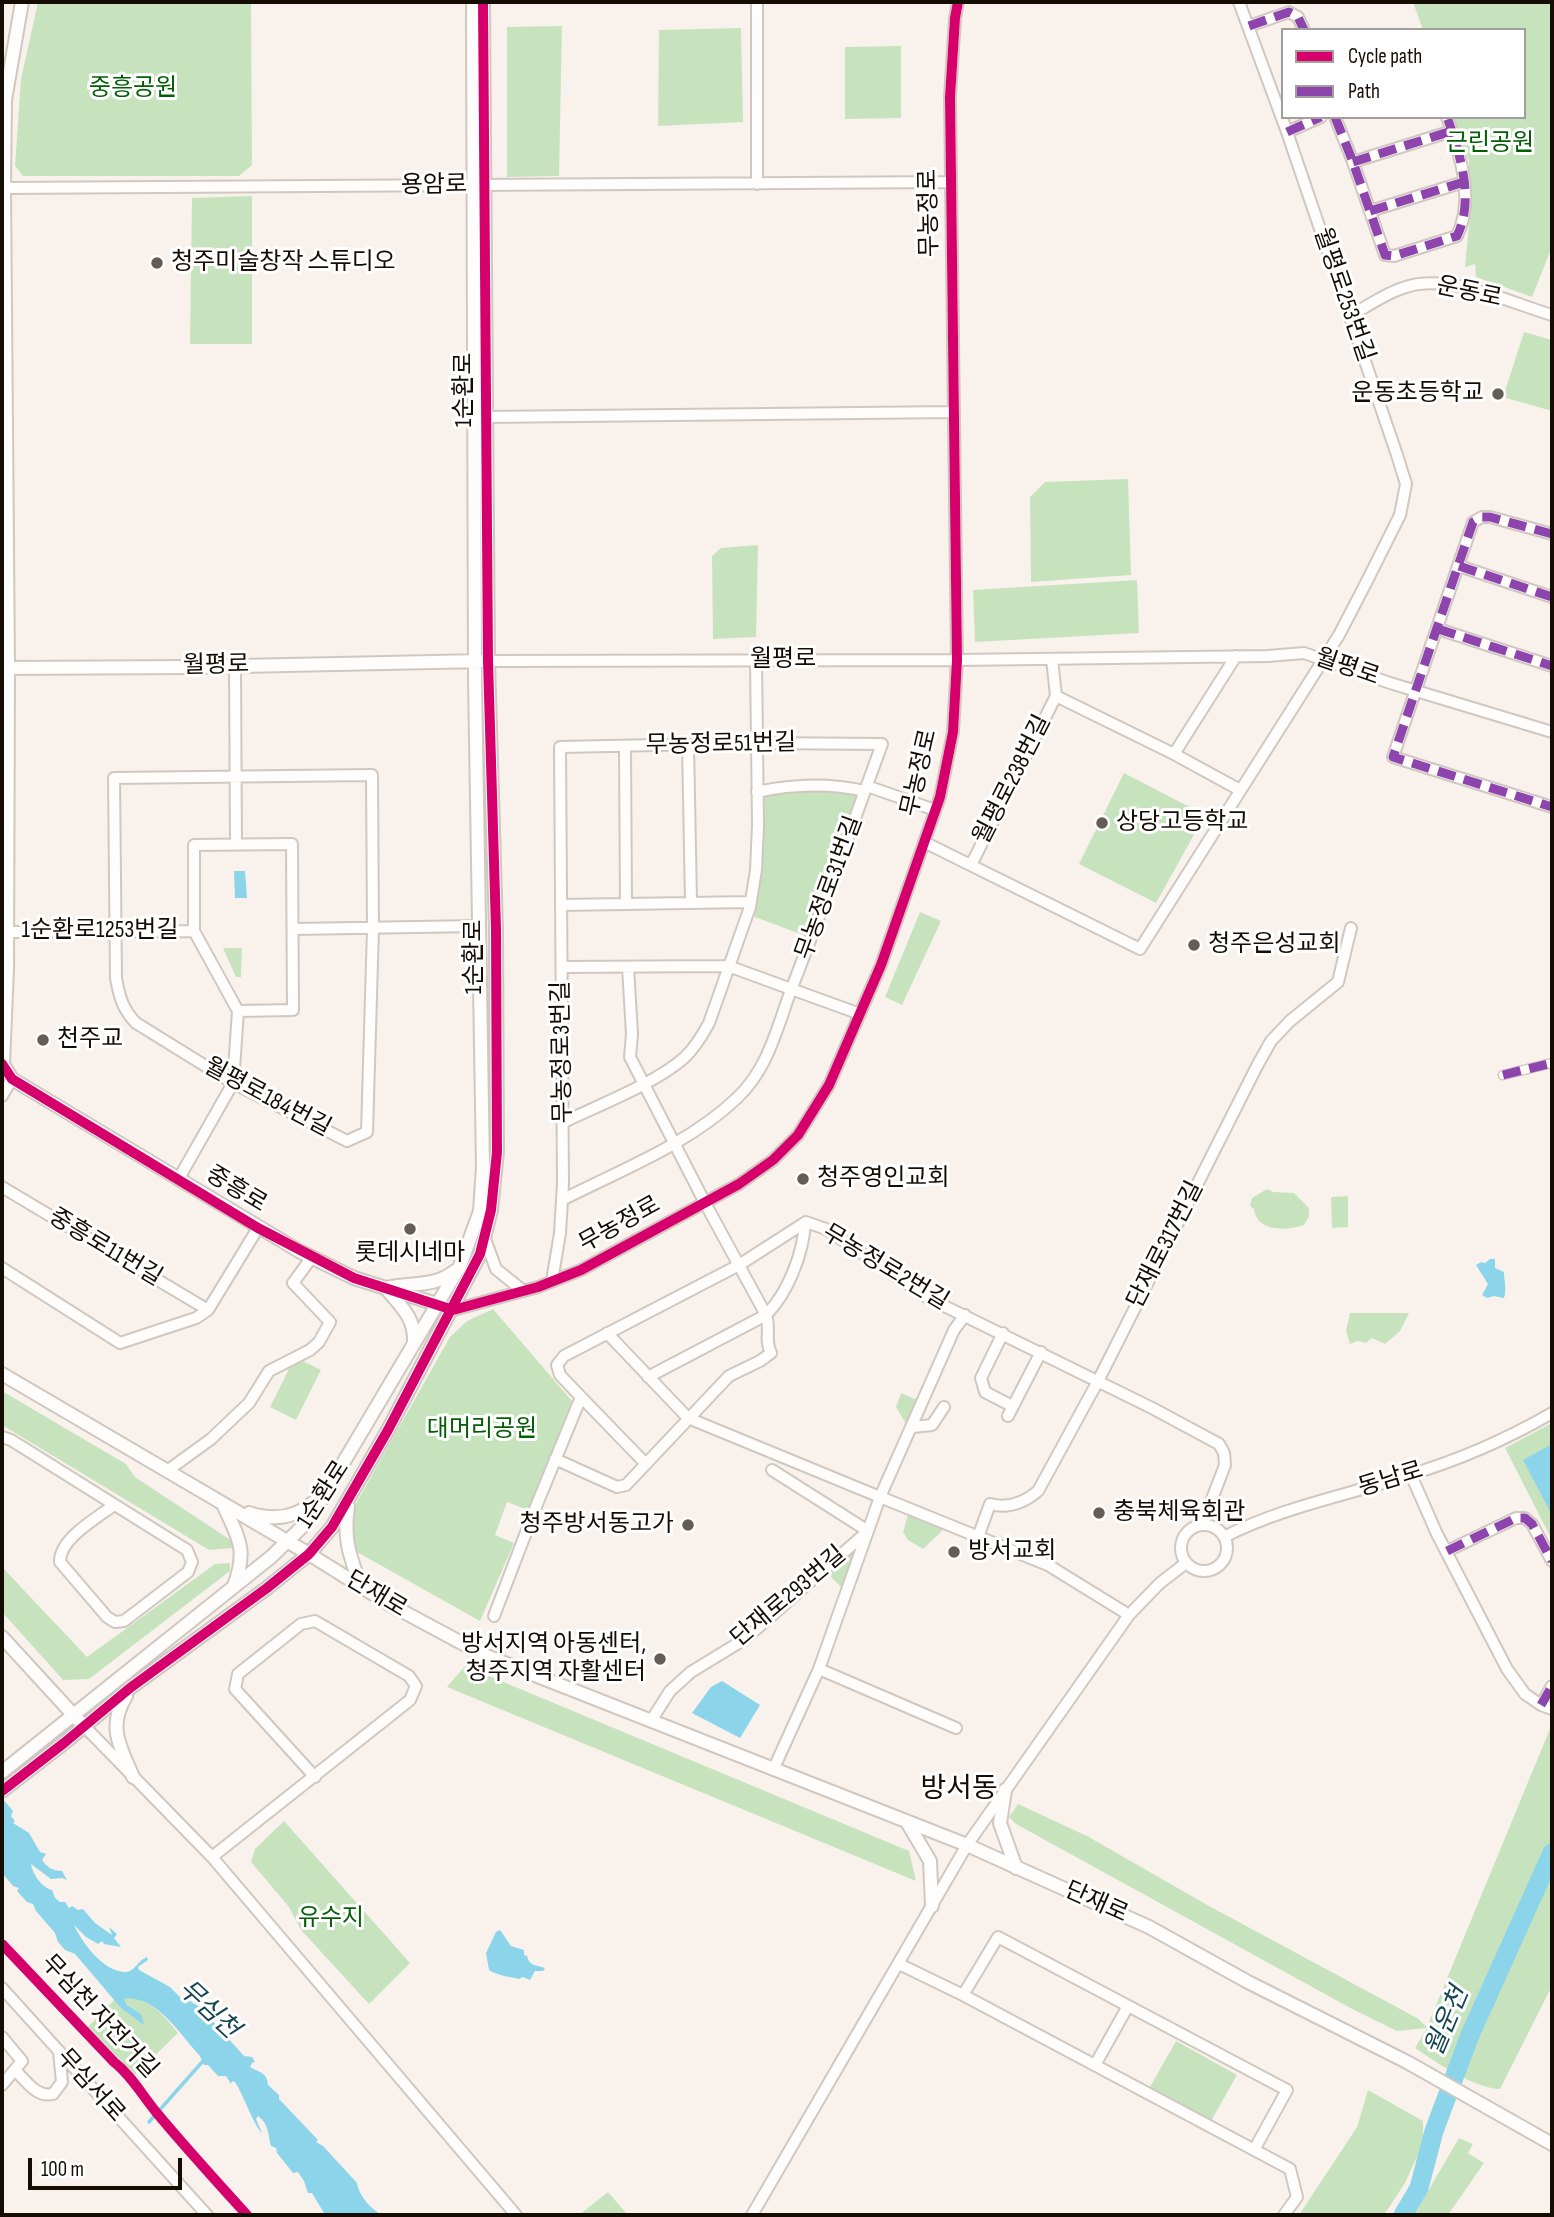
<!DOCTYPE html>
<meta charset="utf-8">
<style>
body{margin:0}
#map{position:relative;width:1554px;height:2217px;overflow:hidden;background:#f9f2ec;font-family:"Sofia Sans Condensed",sans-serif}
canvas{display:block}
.frame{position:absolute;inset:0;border:4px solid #150c04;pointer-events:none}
.legend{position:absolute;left:1281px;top:28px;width:245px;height:91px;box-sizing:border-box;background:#fff;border:2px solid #a19e9b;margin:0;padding:9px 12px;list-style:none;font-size:21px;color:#150c04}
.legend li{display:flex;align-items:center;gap:14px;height:35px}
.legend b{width:35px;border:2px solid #a19e9b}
.scale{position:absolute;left:28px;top:2158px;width:154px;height:32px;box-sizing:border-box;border:4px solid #150c04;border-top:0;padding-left:9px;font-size:21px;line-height:24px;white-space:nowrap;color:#150c04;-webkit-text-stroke:5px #fff;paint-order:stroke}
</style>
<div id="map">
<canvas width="1554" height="2217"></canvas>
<div class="frame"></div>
<ul class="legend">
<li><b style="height:9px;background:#d6006c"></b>Cycle path</li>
<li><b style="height:9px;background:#8e44ad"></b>Path</li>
</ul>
<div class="scale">100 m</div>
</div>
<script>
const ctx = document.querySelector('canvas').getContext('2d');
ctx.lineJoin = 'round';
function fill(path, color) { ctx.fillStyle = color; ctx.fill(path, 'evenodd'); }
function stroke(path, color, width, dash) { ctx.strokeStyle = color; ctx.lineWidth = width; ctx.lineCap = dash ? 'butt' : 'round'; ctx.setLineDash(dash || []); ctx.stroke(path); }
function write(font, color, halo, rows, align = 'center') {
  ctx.font = font + ' "Sofia Sans Condensed","Noto Sans KR",sans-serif'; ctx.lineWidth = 6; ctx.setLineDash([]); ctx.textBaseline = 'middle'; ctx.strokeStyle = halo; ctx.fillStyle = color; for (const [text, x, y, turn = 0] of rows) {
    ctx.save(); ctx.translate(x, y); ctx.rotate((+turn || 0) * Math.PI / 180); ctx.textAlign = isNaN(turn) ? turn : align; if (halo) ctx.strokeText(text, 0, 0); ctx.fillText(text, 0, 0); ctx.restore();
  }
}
fill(new Path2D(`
 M 38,2 L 251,2 L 252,165 L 239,176 L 23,176 L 15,166 L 21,79 Z
 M 1413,2 L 1552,2 L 1552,247 L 1532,297 L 1476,277 L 1475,264 L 1465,267 L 1470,215 L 1469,161 L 1453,117 L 1524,117 L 1524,30 L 1423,30 Z
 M 562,26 L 559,176 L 507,177 L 507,27 Z
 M 741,28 L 743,122 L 658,126 L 659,30 Z
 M 901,46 L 901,118 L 845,119 L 845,47 Z
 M 252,196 L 252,344 L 190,344 L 192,198 Z
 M 1524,332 L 1552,340 L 1552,411 L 1503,397 Z
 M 1128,479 L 1131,575 L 1031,582 L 1030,497 L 1045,482 Z
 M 758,545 L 756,637 L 713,639 L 712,556 L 721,548 Z
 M 1137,580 L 1139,633 L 975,642 L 973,590 Z
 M 1124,773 L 1205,815 L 1156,903 L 1079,864 Z
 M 790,790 L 858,793 L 809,937 L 752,916 L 765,796 Z
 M 920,912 L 941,921 L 902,1005 L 885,997 Z
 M 223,948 L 242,948 L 241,977 L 236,977 Z
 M 1267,1189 L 1273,1192 L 1294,1193 L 1309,1208 L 1309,1217 L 1304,1225 C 1285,1231 1257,1232 1254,1209 L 1250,1206 L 1252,1198 Z
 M 1348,1196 L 1348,1227 L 1332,1228 L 1331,1197 Z
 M 493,1309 L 572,1401 L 528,1510 L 507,1502 L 495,1535 L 514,1543 L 480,1621 L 357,1552 C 348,1538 352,1523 354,1507 L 450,1337 L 467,1321 Z
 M 1350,1313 L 1409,1313 L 1400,1331 L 1385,1344 L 1372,1338 L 1366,1343 L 1358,1341 L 1350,1344 L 1346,1331 Z
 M 295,1357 L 321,1370 L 296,1420 L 270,1407 Z
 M 2,1391 L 126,1464 L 135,1477 L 232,1541 L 233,1548 L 209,1550 L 2,1425 Z
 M 901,1393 L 919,1401 L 911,1424 L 905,1422 L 896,1407 Z
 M 1552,1423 L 1552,1540 L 1505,1448 Z
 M 908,1515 L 943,1530 L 923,1549 L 908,1540 L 903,1532 Z
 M 861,1541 L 843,1589 L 827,1573 Z
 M 230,1563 L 230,1571 L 89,1679 L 63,1680 L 2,1612 L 2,1567 L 87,1657 L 215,1564 Z
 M 465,1666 L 909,1851 L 916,1881 L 447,1687 Z
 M 1552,1724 L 1552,1986 L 1500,2089 C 1476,2089 1435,2062 1415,2048 L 1427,2028 L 1397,2031 L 1354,2010 L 1016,1824 L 1009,1817 L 1018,1804 L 1087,1836 L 1209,1906 L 1417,2018 L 1427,2027 Z
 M 284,1821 L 410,1963 L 369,2004 L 301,1930 L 289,1907 L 251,1862 L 255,1849 Z
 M 135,1998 C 155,2004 166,2018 178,2033 L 135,2075 L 88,2027 L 115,1999 L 121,2008 L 136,2018 L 141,2014 L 127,2005 L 124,1999 Z
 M 1176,2041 L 1237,2075 L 1211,2121 L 1150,2087 Z
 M 1368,2090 L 1423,2121 L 1423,2144 L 1405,2183 L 1384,2215 L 1299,2215 L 1357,2127 Z
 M 1459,2138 L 1473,2144 L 1468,2153 L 1484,2163 L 1448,2215 L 1414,2215 Z
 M 608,2192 L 628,2215 L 579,2215 Z`), '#c7e3be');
fill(new Path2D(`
 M 234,871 L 245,871 L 247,898 L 235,898 Z
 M 1490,1259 L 1495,1259 L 1495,1268 L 1504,1272 C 1504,1281 1507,1290 1504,1298 L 1494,1296 L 1487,1298 L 1482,1295 L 1488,1284 L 1476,1265 L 1481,1262 L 1485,1263 Z
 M 1552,1444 L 1552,1515 L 1523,1460 Z
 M 722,1681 L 760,1705 L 740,1738 L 692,1713 L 711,1687 Z
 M 2,1798 L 13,1811 L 11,1816 L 15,1821 L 13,1823 L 29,1833 L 40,1852 L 46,1854 L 42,1860 C 47,1867 52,1871 62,1871 L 67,1880 L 62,1878 L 51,1879 L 31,1864 C 32,1873 42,1888 52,1890 L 55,1898 L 60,1902 L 65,1902 L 69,1908 L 72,1906 L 78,1910 L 83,1909 L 95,1923 L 112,1935 L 109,1927 L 117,1934 L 114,1938 L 121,1947 L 104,1944 L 102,1941 L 98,1944 L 86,1937 L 74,1925 C 83,1944 103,1971 125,1972 C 134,1973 138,1960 147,1957 L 148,1960 L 138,1967 L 139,1970 L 170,1987 L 181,1998 L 191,1996 L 190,2001 L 200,2007 L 244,2056 L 252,2057 L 255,2062 L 252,2063 L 250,2067 C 260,2073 267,2072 268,2085 L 279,2095 L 279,2099 L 318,2140 L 316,2142 L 323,2146 L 357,2183 C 359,2196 371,2209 382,2215 L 329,2215 L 324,2213 L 312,2193 L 308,2193 L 304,2181 L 298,2172 L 293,2173 L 277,2153 L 276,2148 L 271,2146 C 268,2135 269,2124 258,2116 L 256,2119 L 262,2133 C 254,2126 243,2094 235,2082 L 232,2081 L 231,2084 L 226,2076 L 218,2076 L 208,2065 L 204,2065 L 200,2056 C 180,2035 156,1994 124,1999 L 127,2005 L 141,2014 L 144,2025 L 121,2008 L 75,1954 L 65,1950 L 58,1942 L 55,1933 L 36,1911 L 33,1904 L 27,1902 L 17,1891 L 19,1888 L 13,1886 L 2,1873 Z
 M 500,1930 L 511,1946 L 524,1950 L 524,1955 L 527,1956 C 529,1966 536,1965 545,1968 L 543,1971 L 535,1971 L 530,1980 L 523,1977 L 519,1979 C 508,1976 498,1976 489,1970 L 486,1953 L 496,1932 Z`), '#8bd4ea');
stroke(new Path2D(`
 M 149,2122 L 203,2061`), '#8bd4ea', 3.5);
stroke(new Path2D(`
 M 1403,2215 L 1419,2188 L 1434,2131 L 1470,2035 L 1552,1853`), '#8bd4ea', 19);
const pedestrian = new Path2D(`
 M 1503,1075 L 1552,1063`);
const minor = new Path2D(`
 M 757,2 L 757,184
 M 1249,26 L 1289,12 L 1298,17 L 1304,30
 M 1335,117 L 1353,162 L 1385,255 L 1394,256 L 1457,236 C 1475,199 1460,154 1447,117
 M 1287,132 L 1321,117
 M 1353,162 L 1452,131
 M 2,188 L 951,182
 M 1370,211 L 1464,182
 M 1350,316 C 1371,304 1395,287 1419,284 C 1462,279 1512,303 1552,315
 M 486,417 L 953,412
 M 1552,534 L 1490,517 L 1482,517 L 1473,522 L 1393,757 L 1552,807
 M 1459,566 L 1552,597
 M 1438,629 L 1552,666
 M 1052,659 L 1056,696 L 1174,754 L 1240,790
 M 488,661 L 957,660 L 1268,656 L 1304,653 L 1390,683 L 1552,732
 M 235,666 L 236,844
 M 688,744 L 691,902
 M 625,746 L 626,904
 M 1174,754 L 1236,656
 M 372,775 L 373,929 L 367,1132 L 347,1141 L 233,1083 L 136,1023 C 123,1010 119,996 116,978 L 114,778 Z
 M 867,786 L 935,810
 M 757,792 C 793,784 829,783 865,791
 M 924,842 L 1140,949 L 1339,635 L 1368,579 L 1400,515 L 1406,484 L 1397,455 L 1287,132 L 1239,2
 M 292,844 L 293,1010 L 238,1011 L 194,931 L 194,845 Z
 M 971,865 L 1056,696
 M 561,905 L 751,902
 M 293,929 L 478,926
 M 7,932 L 194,931
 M 562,967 L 728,966 L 860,1014
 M 2,1096 L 12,1079
 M 564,1122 C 599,1105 656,1083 684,1058 C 695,1048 702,1036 709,1023 L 750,907 L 756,870 L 758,825 L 756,660
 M 178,1180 L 233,1083 L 238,1011
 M 2,1187 L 208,1310
 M 485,1239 L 496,1269 L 522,1290
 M 2,1268 L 120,1343 L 196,1318 L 208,1310 L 258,1228
 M 552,1281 L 560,1233 L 563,1184 L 560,747 L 757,743 L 882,744 C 852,826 823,908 791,990 C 777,1028 768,1069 737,1098 C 689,1144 621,1170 562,1200
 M 453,1310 L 538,1287 L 581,1270 L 739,1184 L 773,1160 L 798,1135 L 829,1085 L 881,965 L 940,797 L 953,732 L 957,660 L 950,97 L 955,18 L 958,2
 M 607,1333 L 688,1418 L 880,1497 L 954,1330 L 965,1315
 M 1003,1333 L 981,1378 L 985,1392 L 1012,1406
 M 648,1377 L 766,1315 C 788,1293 803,1254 805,1223
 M 581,1397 L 645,1463
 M 1008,1416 L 1041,1352
 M 913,1427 L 932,1425 L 944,1407
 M 2,1437 L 11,1440 L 187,1550 L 192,1562 L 188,1572 L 124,1621 L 115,1622 L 107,1617 L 60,1562 C 59,1539 97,1518 114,1505
 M 555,1459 L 617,1487 L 626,1485 L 729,1376 L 760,1361 L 771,1353 C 764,1339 771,1330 766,1315 L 705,1203 L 630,1057 L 632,1034 L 628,967
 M 167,1471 L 211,1439 L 249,1403 L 269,1371 L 310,1350 L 319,1342 L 330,1322 L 293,1283 L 312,1257
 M 1411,1475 L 1437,1534 L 1507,1669 L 1525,1694 L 1541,1705 L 1552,1709
 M1181 1548a23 23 0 1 1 46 0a23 23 0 1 1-46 0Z
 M 978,1537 L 990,1504 C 1009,1509 1024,1503 1038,1491 L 1098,1381 L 1257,1066 L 1271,1041 L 1290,1021 L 1338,982 L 1351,928
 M 1224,1537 C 1282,1507 1348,1495 1409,1475 C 1459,1460 1507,1439 1552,1413
 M 1447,1551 L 1516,1518 L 1525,1518 L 1532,1524 L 1552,1561
 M 494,1616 L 535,1509 L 581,1397 L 560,1375 L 557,1365 L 564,1356 L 739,1265 L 806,1222 L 826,1229 L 928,1298 L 1152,1408 L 1219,1444 L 1224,1453 L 1225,1465 L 1202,1525
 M 819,1669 L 956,1728
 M 1541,1705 L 1552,1686
 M 651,1721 L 670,1691 L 691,1672 L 745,1639 L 868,1531 L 772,1470
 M 84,1726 L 212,1857 L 516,2215
 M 773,1770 L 819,1669 L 880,1497 L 1048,1565 L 1129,1615
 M 212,1857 L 410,1700 L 416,1686 L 409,1676 L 315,1621 L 301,1624 L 238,1674 L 235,1689 L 315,1777
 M 899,1964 L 963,1995 L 1290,2169 L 1297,2197 L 1284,2215
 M 2,1988 L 207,2215
 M 963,1995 L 998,1937 L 1287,2090 L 1254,2150
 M 2,2037 L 22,2061 L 2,2085
 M 1095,2065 L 1128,2006
 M 15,2070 C 26,2081 37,2098 53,2094 L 62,2082 L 59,2051
 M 752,2215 L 967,1845 L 1129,1615 L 1160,1583 L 1186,1563`);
const tertiary = new Path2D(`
 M 22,2 L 5,100 L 4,188 L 8,668 L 7,968 L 3,1064 L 12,1079 L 299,1251 L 354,1278 L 443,1306
 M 2,668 L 192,667 L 481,661
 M 414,1342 C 415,1317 400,1306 386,1288 C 411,1282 434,1288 455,1271
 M 2,1374 L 309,1554 L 389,1604 L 484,1655 L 967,1845 L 1149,1927 L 1248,1982 L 1407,2062 L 1552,2144
 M 223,1504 C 238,1538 248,1548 234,1586
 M 348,1506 C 343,1540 350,1556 361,1587
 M 249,1513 C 273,1521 295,1518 314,1502
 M 2,1637 L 79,1721
 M 126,1696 C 107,1727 120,1746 133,1777
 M 2,1772 L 271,1557 L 303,1526 L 317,1507 L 460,1266 L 480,1211 L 483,1167 L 475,678 L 473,2
 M 1005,1790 L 1000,1823 L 1016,1868
 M 2,1791 L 64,1743 L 130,1688 L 267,1588 L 309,1554 L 332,1527 L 388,1430 L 480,1254 L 491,1210 L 497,1152 L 496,929 L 488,661 L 483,2
 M 907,1822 L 930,1861 L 932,1906`);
stroke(pedestrian, '#d0c8c0', 11);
stroke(minor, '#d0c8c0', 14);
stroke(tertiary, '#d0c8c0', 16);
stroke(pedestrian, '#fefdfc', 8);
stroke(minor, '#fefdfc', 10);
stroke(tertiary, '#fefdfc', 12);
stroke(new Path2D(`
 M 1249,26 L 1289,12 L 1298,17 L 1304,30
 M 1335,117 L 1353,162 L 1385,255 L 1394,256 L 1457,236 C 1475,199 1460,154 1447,117
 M 1287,132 L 1321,117
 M 1353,162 L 1452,131
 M 1370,211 L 1464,182
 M 1552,534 L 1490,517 L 1482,517 L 1473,522 L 1393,757 L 1552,807
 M 1459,566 L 1552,597
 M 1438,629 L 1552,666
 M 1503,1075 L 1552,1063
 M 1447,1551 L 1516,1518 L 1525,1518 L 1532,1524 L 1552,1561
 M 1541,1705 L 1552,1686`), '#8e44ad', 9, [18, 9]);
stroke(new Path2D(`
 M 2,1064 L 12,1079 L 258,1228 L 354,1278 L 453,1310 L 538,1287 L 581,1270 L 739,1184 L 773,1160 L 798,1135 L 829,1085 L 881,965 L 940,797 L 953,732 L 957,660 L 950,97 L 955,18 L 958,2
 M 2,1791 L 64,1743 L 130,1688 L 267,1588 L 309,1554 L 332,1527 L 388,1430 L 480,1254 L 491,1210 L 497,1152 L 496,929 L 488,661 L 483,2
 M 2,1944 L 114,2062 C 131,2075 142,2095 156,2112 C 185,2147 216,2181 247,2215`), '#d6006c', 10);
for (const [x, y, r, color] of [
 [157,263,7,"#655c55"],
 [1498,394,7,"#655c55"],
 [1102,823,7,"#655c55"],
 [1194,945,7,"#655c55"],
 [43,1040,7,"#655c55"],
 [803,1179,7,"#655c55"],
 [410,1229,7,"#655c55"],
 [1099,1513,7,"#655c55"],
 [688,1525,7,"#655c55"],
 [954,1552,7,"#655c55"],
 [660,1659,7,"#655c55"]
]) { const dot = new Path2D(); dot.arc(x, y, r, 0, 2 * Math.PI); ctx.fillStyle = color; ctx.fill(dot); stroke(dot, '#fff', 2.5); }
write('24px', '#035e05', '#fff', [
 ["중흥공원",133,89],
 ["근린공원",1490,144],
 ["대머리공원",482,1430],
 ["유수지",331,1919]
]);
write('24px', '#150c04', '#fff', [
 ["용암로",434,186,-1],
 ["무농정로",930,213,-91],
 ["운동로",1469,293,12],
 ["월평로253번길",1343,295,71],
 ["1순환로",465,390,-90],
 ["월평로",783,660],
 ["월평로",216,666,-1],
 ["월평로",1347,668,19],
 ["무농정로51번길",721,745,-1],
 ["무농정로",920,773,-77],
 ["월평로238번길",1013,780,-63],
 ["무농정로31번길",830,888,-70],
 ["1순환로1253번길",100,931],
 ["1순환로",475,957,-90],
 ["무농정로3번길",563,1052,-91],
 ["월평로184번길",267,1098,28],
 ["중흥로",236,1190,31],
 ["무농정로",620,1225,-29],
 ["단재로317번길",1166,1245,-63],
 ["중흥로11번길",105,1248,31],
 ["무농정로2번길",885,1268,31],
 ["동남로",1391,1480,-17],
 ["1순환로",324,1495,-57],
 ["단재로",376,1595,31],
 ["단재로293번길",789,1597,-40],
 ["단재로",1096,1903,24],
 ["무심천 자전거길",99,2017,47],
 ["무심서로",90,2086,48]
]);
write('24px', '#150c04', '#fff', [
 ["청주미술창작 스튜디오",171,263],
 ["운동초등학교",1484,394,"right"],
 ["상당고등학교",1116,823],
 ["청주은성교회",1208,945],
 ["천주교",57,1040],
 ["청주영인교회",817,1179],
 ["롯데시네마",410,1254,"center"],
 ["충북체육회관",1113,1513],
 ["청주방서동고가",674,1525,"right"],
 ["방서교회",968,1552],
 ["방서지역 아동센터,",646,1645,"right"],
 ["청주지역 자활센터",646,1673,"right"]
], 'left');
write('italic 26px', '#154452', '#fff', [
 ["무심천",208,2010,43],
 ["월운천",1448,2022,-67]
]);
write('28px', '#150c04', '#fff', [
 ["방서동",959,1790]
]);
</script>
